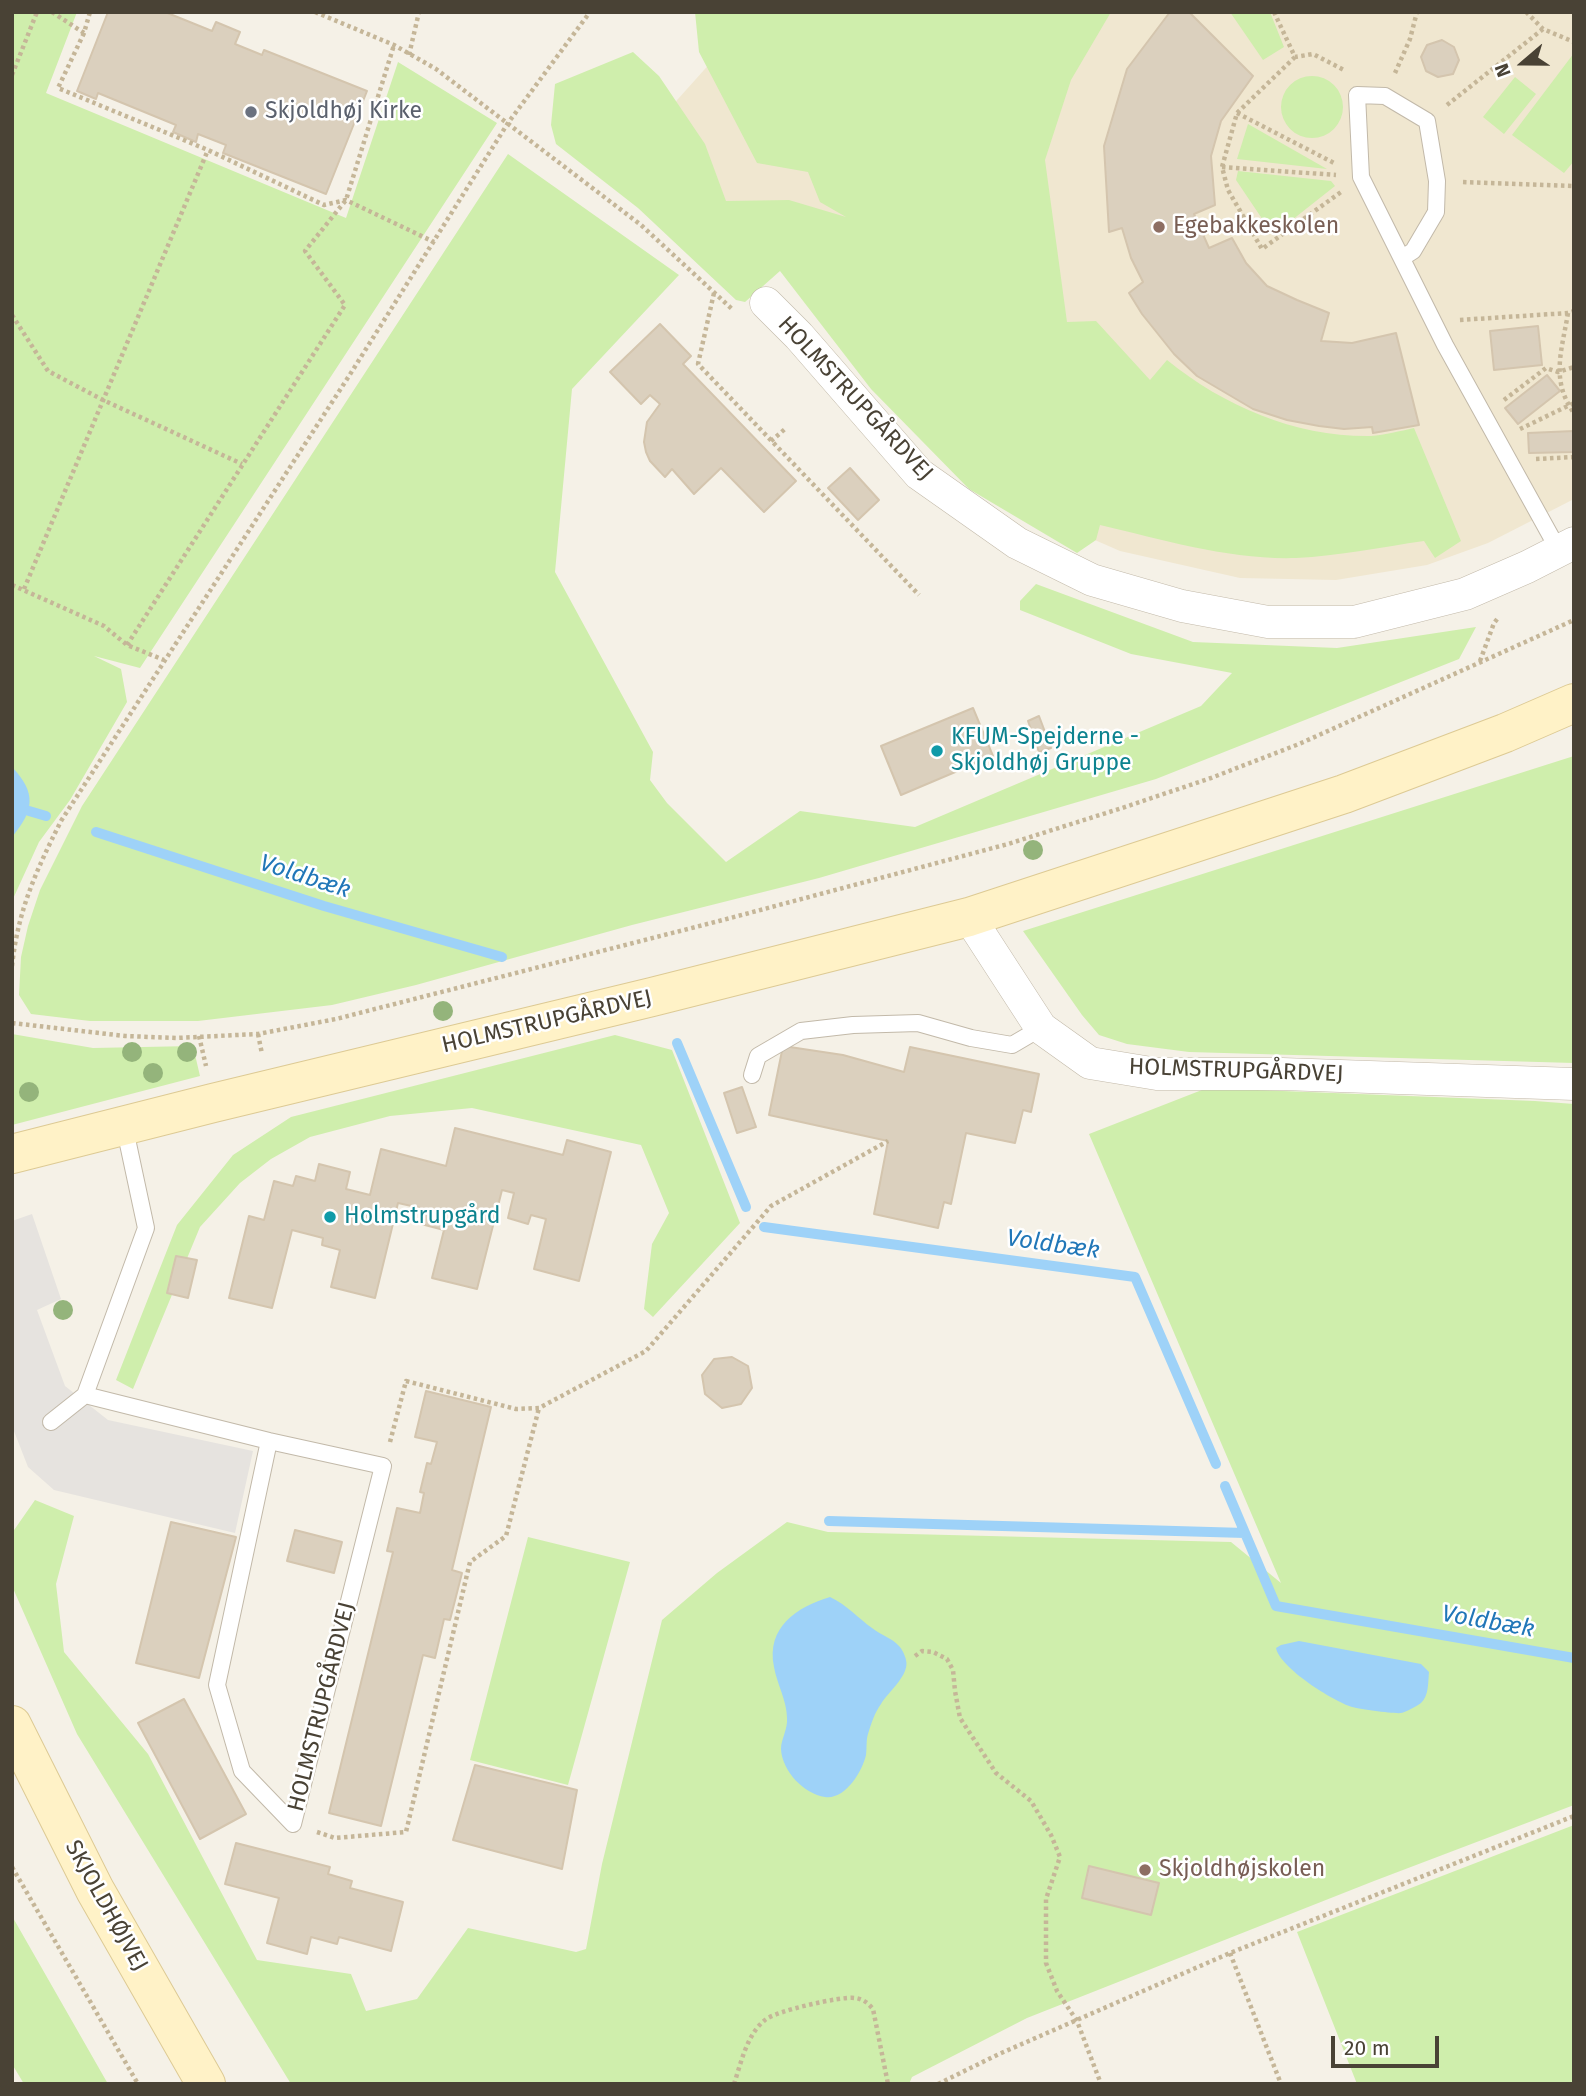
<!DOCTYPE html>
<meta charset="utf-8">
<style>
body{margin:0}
#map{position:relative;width:1586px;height:2096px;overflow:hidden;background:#f5f1e7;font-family:"Fira Sans",sans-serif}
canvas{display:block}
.frame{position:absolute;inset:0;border:14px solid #494235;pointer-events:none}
.north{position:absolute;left:1488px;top:28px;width:70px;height:70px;-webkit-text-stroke:5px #fff;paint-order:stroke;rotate:250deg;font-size:19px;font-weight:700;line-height:28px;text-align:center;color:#494235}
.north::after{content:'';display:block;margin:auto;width:24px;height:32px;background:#494235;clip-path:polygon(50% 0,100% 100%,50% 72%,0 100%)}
.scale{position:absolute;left:1331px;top:2036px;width:108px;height:32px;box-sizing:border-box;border:4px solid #494235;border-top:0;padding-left:9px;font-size:21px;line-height:24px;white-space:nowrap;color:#494235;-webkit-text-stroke:5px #fff;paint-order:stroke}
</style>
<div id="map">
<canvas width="1586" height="2096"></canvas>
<div class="frame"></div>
<div class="north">N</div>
<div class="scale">20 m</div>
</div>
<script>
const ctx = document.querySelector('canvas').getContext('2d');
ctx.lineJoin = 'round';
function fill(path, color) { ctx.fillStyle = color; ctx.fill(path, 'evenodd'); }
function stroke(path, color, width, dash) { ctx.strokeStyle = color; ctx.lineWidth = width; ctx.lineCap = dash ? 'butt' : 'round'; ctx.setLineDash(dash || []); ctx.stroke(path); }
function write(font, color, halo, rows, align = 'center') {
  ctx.font = font + ' "Fira Sans",sans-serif'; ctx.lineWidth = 5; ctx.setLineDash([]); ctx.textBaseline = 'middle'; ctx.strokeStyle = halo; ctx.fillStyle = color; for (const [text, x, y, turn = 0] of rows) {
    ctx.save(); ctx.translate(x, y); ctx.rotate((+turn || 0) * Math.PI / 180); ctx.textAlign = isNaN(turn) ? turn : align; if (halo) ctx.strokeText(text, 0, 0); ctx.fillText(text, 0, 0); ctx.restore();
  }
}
fill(new Path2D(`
 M 756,12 L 1574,12 L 1574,499 L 1488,543 L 1427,565 L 1336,580 L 1240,578 L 1120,551 L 1024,509 L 667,153 L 661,118 Z`), '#f0e7d0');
fill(new Path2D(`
 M 12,12 L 77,12 L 46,93 L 346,218 L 398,62 L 497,123 L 140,668 L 94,656 L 121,669 L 127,702 L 70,800 L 39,842 L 12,901 Z
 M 695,12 L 1111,12 L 1071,80 L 1045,160 L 1067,322 L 1096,321 L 1150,380 L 1167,360 C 1225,407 1296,437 1371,436 C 1385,435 1400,431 1414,428 L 1461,541 L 1435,558 L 1424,541 C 1382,547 1339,556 1296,558 C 1230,560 1164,540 1100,525 L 1096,540 L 1077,553 L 969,489 L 871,389 L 780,271 L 745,302 L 736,300 L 638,208 L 556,144 L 551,125 L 555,84 L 633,52 L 659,76 L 705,144 L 726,201 L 789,200 L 846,217 L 820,202 L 808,172 L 757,163 L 699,52 Z
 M 1230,12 L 1270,12 L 1284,47 L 1263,60 Z
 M 1574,53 L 1574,161 L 1564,173 L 1512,135 Z
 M1281 107a31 31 0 1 1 62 0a31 31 0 1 1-62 0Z
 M 1515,77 L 1536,94 L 1504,134 L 1483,117 Z
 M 1248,124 L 1327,169 L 1237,159 Z
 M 508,154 L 679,275 L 572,389 L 555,572 L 653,752 L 650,780 L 667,803 L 726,862 L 800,811 L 915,827 L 1201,706 L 1232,673 L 1131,654 L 1020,610 L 1020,601 L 1036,584 L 1193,642 L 1337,648 L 1476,627 L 1459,659 L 1156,779 L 819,878 L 632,925 L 416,985 L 332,1005 L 198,1021 L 90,1021 L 31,1014 L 19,995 L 21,957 L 28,926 L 40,890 L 82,806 Z
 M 1238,171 L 1331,181 L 1335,186 L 1273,235 L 1236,180 Z
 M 1574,756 L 1574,1063 L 1189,1052 L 1127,1044 L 1099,1035 L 1082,1015 L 1023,931 Z
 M 12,1034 L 93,1048 L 193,1046 L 200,1076 L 12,1125 Z
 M 615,1035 L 672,1050 L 740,1223 L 653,1317 L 644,1309 L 652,1244 L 669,1213 L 641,1145 L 472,1108 L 390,1116 L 310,1137 L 271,1159 L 240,1183 L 200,1227 L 133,1389 L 116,1380 L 177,1225 L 233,1155 L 291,1117 Z
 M 1207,1088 L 1535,1101 L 1574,1104 L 1574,1805 L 1374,1881 L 1027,2018 L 912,2077 L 909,2084 L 291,2084 L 77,1734 L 12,1586 L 12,1533 L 35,1500 L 74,1516 L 56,1584 L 64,1652 L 148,1754 L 257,1960 L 351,1974 L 366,2011 L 417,1999 L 468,1928 L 576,1952 L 586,1949 L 602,1864 L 662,1620 L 717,1573 L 787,1522 L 828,1532 L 1231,1542 L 1281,1583 L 1089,1134 Z
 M 528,1537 L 630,1562 L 568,1785 L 470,1760 Z
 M 1574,1825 L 1574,2084 L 1357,2084 L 1297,1932 Z
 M 12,1916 L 108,2084 L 24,2084 L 12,2064 Z`), '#cfeeac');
fill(new Path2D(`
 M 32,1214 L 61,1299 L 37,1310 L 65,1386 L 108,1420 L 253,1451 L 235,1533 L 54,1490 L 28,1467 L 12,1426 L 12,1221 Z`), '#e6e3df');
fill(new Path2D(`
 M 12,767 C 37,793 34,811 12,837 Z
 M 830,1597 C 847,1605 858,1618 872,1628 C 881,1635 892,1638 899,1646 C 902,1649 905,1655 906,1660 C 910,1675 888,1692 881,1704 C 875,1712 871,1724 868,1734 C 866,1740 867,1748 866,1755 C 862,1772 845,1800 825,1797 C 804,1794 782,1771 781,1749 C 781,1739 788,1729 787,1718 C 787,1701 777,1684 774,1667 C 766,1627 797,1607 830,1597 Z
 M 1299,1641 L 1421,1664 L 1429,1672 C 1428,1682 1429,1696 1421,1703 C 1417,1706 1406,1712 1401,1713 C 1395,1714 1359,1709 1352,1707 C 1333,1701 1280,1668 1276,1648 L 1281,1645 Z`), '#9ed2f8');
stroke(new Path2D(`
 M 29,811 L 46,816
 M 96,832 L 324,906 L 502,957
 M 677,1043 L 746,1207
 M 764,1227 L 1135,1277 L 1216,1464
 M 1225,1486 L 1276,1606 L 1574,1658
 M 829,1521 L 1245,1533`), '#9ed2f8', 10);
const building = new Path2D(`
 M 108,12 L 165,12 L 212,31 L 216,22 L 240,32 L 235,44 L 262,55 L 264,50 L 367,91 L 326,194 L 223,153 L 226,145 L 198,134 L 196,142 L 173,132 L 176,125 L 98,93 L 96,99 L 77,91 Z
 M 1170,12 L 1189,12 L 1253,76 L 1221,121 L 1211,156 L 1215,205 L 1194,214 L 1209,248 L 1232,238 L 1246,263 L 1267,286 L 1297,300 L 1329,313 L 1321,341 L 1352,343 L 1396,333 L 1419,425 L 1373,433 L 1372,427 L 1344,429 L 1319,426 L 1287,420 L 1253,409 L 1197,376 L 1174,354 L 1142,314 L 1129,293 L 1143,282 L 1131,258 L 1122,228 L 1109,232 L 1104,146 L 1127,69 Z
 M 1442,40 L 1454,47 L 1459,60 L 1453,74 L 1438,77 L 1426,71 L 1421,57 L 1427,45 Z
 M 660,324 L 691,356 L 683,364 L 796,481 L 764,512 L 721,468 L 694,494 L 672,469 L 665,477 L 650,461 L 646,452 L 644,442 L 647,422 L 660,404 L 650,395 L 641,404 L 610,372 Z
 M 1538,326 L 1542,365 L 1494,370 L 1490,331 Z
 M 1547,375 L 1560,391 L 1518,424 L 1505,408 Z
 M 1574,431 L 1574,452 L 1529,453 L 1528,433 Z
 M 850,468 L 879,500 L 858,520 L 828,488 Z
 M 973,708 L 993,756 L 901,795 L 881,746 Z
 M 1039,716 L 1051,748 L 1039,752 L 1028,721 Z
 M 783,1046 L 843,1055 L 904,1072 L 910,1047 L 1039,1074 L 1031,1112 L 1023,1110 L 1015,1143 L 966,1133 L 951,1204 L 944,1202 L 938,1228 L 874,1214 L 888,1141 L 769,1115 Z
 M 742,1087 L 756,1127 L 737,1133 L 724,1093 Z
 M 455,1128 L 563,1155 L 567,1140 L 611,1152 L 579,1281 L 534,1269 L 546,1219 L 531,1215 L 528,1224 L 508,1218 L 514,1193 L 502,1190 L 477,1289 L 432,1278 L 444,1230 L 421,1224 L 425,1209 L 398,1203 L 375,1298 L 331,1287 L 340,1250 L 322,1245 L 323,1238 L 292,1230 L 272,1308 L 229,1298 L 249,1216 L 264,1220 L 274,1181 L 293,1186 L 296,1176 L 315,1181 L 319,1164 L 350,1172 L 346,1189 L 370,1195 L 381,1149 L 446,1166 Z
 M 176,1256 L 197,1260 L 188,1298 L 167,1293 Z
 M 732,1357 L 748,1366 L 752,1388 L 741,1404 L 722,1408 L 705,1394 L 702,1375 L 714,1359 Z
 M 426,1391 L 491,1407 L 452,1570 L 462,1573 L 450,1620 L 444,1619 L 435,1658 L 423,1655 L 381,1826 L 329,1813 L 393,1552 L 387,1551 L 397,1508 L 420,1513 L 424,1493 L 420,1492 L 427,1463 L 431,1464 L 437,1442 L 415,1437 Z
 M 171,1522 L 236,1537 L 199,1678 L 136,1663 Z
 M 295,1530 L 342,1542 L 334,1573 L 287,1561 Z
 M 184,1699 L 246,1814 L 200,1839 L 138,1723 Z
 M 475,1765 L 577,1790 L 562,1869 L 453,1840 Z
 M 236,1843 L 330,1867 L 328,1874 L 352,1881 L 350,1888 L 403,1902 L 391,1951 L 339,1937 L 337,1944 L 311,1937 L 307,1954 L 267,1943 L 279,1898 L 225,1884 Z
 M 1089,1866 L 1159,1883 L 1151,1915 L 1082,1898 Z`);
fill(building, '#dbd0be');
stroke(building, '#d4c5ae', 2);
const lane = new Path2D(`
 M 1402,258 L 1413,251 L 1436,212 L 1437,181 L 1427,121 L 1385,96 L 1357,95 L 1361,177 L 1445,345 L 1559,551
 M 752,1075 L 758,1056 L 801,1031 L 853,1025 L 918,1023 L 971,1038 L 1012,1045 L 1041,1028
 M 124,1125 L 146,1228 L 85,1395 L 269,1441 L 383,1466 L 293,1824 L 242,1771 L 217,1685 L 269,1441
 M 51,1422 L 85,1395`);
const street = new Path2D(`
 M 766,303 L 799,336 L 919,474 L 1017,543 L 1092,580 L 1182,606 L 1268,622 L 1354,622 L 1465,594 L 1527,567 L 1574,543
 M 969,917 L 1041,1028 L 1090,1063 L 1157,1074 L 1282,1074 L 1574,1084`);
const secondary = new Path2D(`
 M 12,1154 L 213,1103 L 652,997 L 969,917 L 1344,794 L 1505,733 L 1574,703
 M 12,1725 L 95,1890 L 206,2084`);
stroke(lane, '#c2b9a9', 18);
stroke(street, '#c2b9a9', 33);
stroke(secondary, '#ddca94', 40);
stroke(new Path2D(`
 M 52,12 L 84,33 L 90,12
 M 315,12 L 394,45 L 436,69 L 641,225 L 732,309
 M 1274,12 L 1295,57 L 1313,54 L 1346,71
 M 1526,12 L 1543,29 L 1574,42
 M 84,33 L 58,88 L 208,150 L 324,205 L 346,200 L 434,242
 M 409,55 L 419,12
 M 1295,57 L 1237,113 L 1222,167 L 1228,190 L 1262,249 L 1341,192
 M 1395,73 L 1410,39 L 1417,12
 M 12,75 L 37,12
 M 1447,105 L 1543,29
 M 1237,113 L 1336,164
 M 1222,167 L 1336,175
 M 1463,182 L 1573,186
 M 714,293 L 698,364 L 919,595
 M 1568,313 C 1562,350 1550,380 1574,413
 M 12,315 L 48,371 L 103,400 L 242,464
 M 1460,320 L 1568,313 L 1574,311
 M 1504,400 L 1546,368 L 1558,372 L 1574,367
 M 1520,429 L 1574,403
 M 771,441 L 785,429
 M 1536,459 L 1574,457
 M 12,585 L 104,626 L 127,645 L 164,660
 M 24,589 L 208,150
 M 127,645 L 345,305 L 305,251 L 346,200 L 394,45
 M 1480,661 L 1494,623 L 1498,618
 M 12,966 C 18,910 36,871 61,821 L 349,376 L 508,123 L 590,12
 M 12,1023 L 125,1036 L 176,1038 L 258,1034 L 336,1019 L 719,921 L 1008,844 L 1122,808 L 1211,778 L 1299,744 L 1574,620
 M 258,1034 L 262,1054
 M 199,1036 L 206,1066
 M 390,1442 L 406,1381 L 516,1409 L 539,1408 L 646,1351 L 771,1206 L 888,1141
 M 915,1656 L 922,1651 L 933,1652 L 947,1659 L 953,1670 L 955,1691 L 960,1718 L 996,1773 L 1031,1801 L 1051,1835 L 1060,1857 L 1046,1899 L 1046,1963 L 1057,1991 L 1077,2021 L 1101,2084
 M 317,1832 L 335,1838 L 406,1832 L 470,1562 L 506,1536 L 539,1408
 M 12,1867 L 138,2084
 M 1230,1953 L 1281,2084
 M 734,2084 C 741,2063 747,2034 765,2020 C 775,2011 841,1996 855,1998 C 863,1999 868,2003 873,2009 L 888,2084
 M 938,2084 L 999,2054 L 1230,1953 L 1574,1816`), '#c5b698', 4.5, [3.5, 3.5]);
stroke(lane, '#fff', 16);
stroke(street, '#fff', 32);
stroke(secondary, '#fff2c7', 38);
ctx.fillStyle = '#94b47b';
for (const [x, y] of [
 [1033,850],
 [443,1011],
 [132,1052],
 [187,1052],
 [153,1073],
 [29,1092],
 [63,1310]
]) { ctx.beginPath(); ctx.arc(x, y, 10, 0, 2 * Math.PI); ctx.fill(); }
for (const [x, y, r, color] of [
 [251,112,7,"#6b7280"],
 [1159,227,7,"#8d6e63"],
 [937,751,7,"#0f9aa8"],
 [330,1217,7,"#0f9aa8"],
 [1145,1870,7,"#8d6e63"]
]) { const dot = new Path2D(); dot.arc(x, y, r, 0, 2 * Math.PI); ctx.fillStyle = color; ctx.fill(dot); stroke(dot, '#fff', 2.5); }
write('23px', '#5b616d', '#fff', [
 ["Skjoldhøj Kirke",265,112]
], 'left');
write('23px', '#785e54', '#fff', [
 ["Egebakkeskolen",1173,227],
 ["Skjoldhøjskolen",1159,1870]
], 'left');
write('23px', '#494235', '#fff', [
 ["HOLMSTRUPGÅRDVEJ",855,399,47],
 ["HOLMSTRUPGÅRDVEJ",547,1022,-13],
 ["HOLMSTRUPGÅRDVEJ",1236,1071,2],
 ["HOLMSTRUPGÅRDVEJ",322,1707,-76],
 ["SKJOLDHØJVEJ",106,1906,61]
]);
write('23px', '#0d838f', '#fff', [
 ["KFUM-Spejderne -",951,738],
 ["Skjoldhøj Gruppe",951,764],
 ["Holmstrupgård",344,1217]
], 'left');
write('italic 24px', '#2177b8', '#fff', [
 ["Voldbæk",305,877,18],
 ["Voldbæk",1053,1245,8],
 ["Voldbæk",1488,1622,10]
]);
</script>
